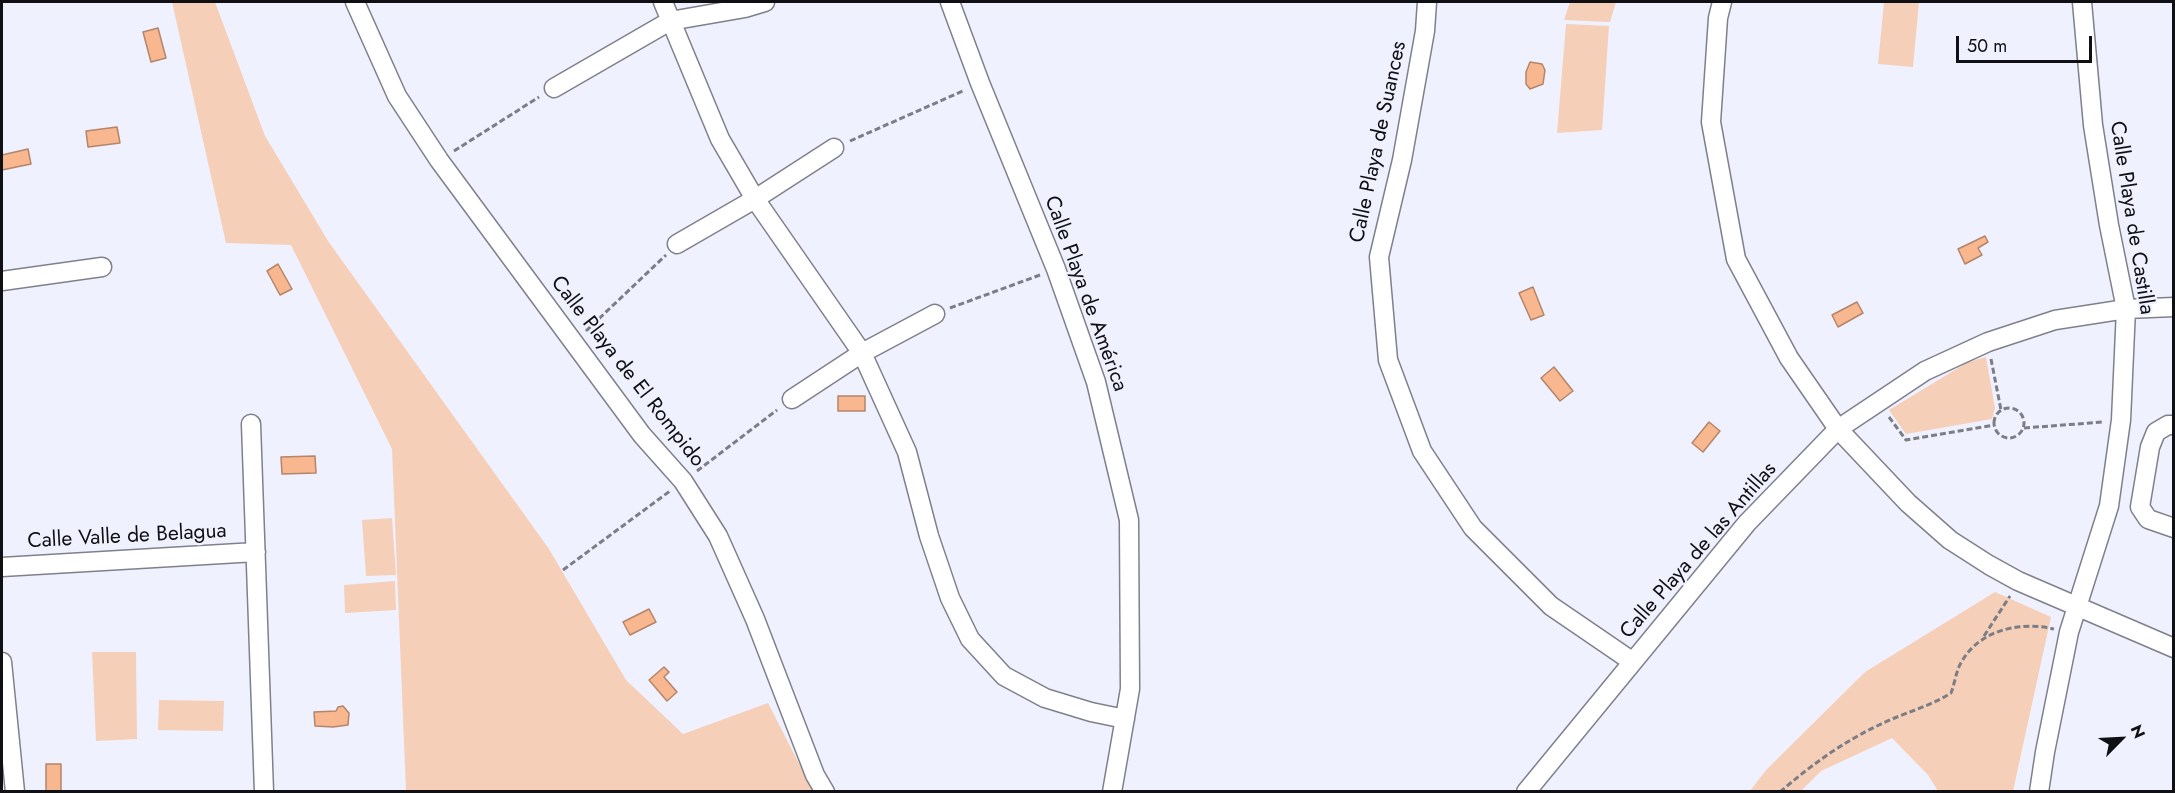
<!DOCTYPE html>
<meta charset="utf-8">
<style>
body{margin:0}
#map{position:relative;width:2175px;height:793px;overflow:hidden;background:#f0f1fe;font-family:Jost,sans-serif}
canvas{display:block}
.frame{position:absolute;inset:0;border:3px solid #101014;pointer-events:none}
.north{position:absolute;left:2091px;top:709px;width:60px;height:60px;-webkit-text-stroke:4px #f0f1fe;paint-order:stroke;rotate:66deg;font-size:16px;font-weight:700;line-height:24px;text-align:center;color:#101014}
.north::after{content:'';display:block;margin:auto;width:21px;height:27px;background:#101014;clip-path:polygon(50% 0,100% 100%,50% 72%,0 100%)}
.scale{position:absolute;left:1956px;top:36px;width:136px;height:27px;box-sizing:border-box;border:3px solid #101014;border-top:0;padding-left:8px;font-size:18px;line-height:21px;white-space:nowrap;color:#101014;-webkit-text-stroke:4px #f0f1fe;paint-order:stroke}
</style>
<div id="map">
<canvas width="2175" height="793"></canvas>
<div class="frame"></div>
<div class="north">N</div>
<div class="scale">50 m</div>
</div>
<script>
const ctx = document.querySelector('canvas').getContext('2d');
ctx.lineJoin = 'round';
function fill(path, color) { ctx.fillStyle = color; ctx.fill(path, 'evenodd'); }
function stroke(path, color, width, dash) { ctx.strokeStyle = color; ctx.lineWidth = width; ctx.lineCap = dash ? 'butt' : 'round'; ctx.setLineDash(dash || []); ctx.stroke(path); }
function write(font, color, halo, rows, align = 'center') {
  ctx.font = font + ' Jost,sans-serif'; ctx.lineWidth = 4.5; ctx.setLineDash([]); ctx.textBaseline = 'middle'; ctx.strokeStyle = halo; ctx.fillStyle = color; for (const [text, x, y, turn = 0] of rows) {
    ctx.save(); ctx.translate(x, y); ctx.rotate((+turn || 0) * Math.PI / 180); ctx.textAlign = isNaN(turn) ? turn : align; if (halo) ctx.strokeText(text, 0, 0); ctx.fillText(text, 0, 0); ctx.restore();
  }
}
fill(new Path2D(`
 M 172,2 L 215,2 L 265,136 L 328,241 L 549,549 L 626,680 L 683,734 L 768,703 L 813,791 L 406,791 L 392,449 L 291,245 L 226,243 Z
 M 1570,2 L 1616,2 L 1610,22 L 1564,20 Z
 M 1884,2 L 1919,2 L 1913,67 L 1878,64 Z
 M 1566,24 L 1609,26 L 1602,130 L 1557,133 Z
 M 1986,357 L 1995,408 L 1992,419 L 1906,434 L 1889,410 L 1968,362 Z
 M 392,518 L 396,575 L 366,576 L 362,520 Z
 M 395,581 L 396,610 L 345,613 L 344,585 Z
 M 1995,592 L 2051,617 L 2013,791 L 1938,791 L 1928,775 L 1892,738 L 1821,771 L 1801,791 L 1750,791 L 1766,770 L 1865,672 Z
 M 92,652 L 136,652 L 137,739 L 96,741 Z
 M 159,700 L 224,701 L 223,731 L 158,730 Z`), '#f6cfb9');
const water = new Path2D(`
 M 158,28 L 166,58 L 151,62 L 143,32 Z
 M 1530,62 L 1542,64 L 1545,70 L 1543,84 L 1530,89 L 1526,84 L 1526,72 Z
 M 117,127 L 120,143 L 88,147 L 86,131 Z
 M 28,149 L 31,164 L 2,170 L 2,155 Z
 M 1985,236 L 1988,242 L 1978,248 L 1982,255 L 1965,264 L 1958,249 Z
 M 278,264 L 292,289 L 280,295 L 267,271 Z
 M 1533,287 L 1544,315 L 1531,320 L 1519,293 Z
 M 1857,302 L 1863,313 L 1838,327 L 1832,315 Z
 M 1554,367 L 1573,391 L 1560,401 L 1541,378 Z
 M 838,396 L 865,396 L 865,411 L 838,411 Z
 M 1709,422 L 1720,431 L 1703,452 L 1692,443 Z
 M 315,456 L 316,473 L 282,474 L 281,457 Z
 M 649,609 L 656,622 L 630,635 L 623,622 Z
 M 664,667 L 669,672 L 664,677 L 677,692 L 667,701 L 649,680 Z
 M 343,706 L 349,713 L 348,725 L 333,727 L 315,726 L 314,712 L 336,711 L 338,707 Z
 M 46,764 L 61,764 L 61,791 L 46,791 Z`);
fill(water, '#f9b78f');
stroke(water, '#b3856a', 1.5);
const minor = new Path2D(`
 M 355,2 L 397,96 L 439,160 L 642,435 L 683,481 L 718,536 L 755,619 L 815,775 L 825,792
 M 663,2 L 720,139 L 755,199 L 862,353 L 907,452 L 929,536 L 950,598 L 970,639 L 1004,676 L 1045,698 L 1091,712 L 1125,719
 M 950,2 L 980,83 L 1056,269 L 1096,382 L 1129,520 L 1130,689 L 1112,792
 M 1427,2 L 1425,31 L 1402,160 L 1379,257 L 1388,360 L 1422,451 L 1473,528 L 1551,606 L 1633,662
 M 1722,2 L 1718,18 L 1711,122 L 1736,259 L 1789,358 L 1838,429 L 1908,503 L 1950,540 L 1989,565 L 2018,581 L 2174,648
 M 554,88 L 670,21 L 745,8 L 765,2
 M 677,244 L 755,199 L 834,148
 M 2,281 L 102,267
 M 792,399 L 862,353 L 935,314
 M 251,424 L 264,792
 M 2174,425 L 2168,425 L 2156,432 L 2150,447 L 2140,507 L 2148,519 L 2174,528
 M 2,567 L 256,552
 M 2,662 L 15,792
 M 1526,792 L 1747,523 L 1838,429 L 1925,371 L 1988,342 L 2055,320 L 2126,309 L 2174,307
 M 2039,792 L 2045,752 L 2069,632 L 2109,506 L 2121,420 L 2126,309 L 2109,225 L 2093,125 L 2082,2`);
stroke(minor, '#7f808b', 21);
stroke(new Path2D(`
 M 850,141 L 965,90
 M 454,151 L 539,97
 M 950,308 L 1040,275
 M 586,331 L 666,255
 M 1991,359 L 2001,410
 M1994 423a15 15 0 1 1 30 0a15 15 0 1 1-30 0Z
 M 1889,417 L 1906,440 L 1994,425
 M 2024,428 L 2103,422
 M 697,471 L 777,410
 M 563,570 L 670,491
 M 1984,636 L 2010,596
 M 1780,792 C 1811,765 1843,742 1879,725 C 1903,713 1929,707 1951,693 C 1955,683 1956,670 1962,661 C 1980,630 2020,621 2054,629`), '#7d7d85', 3, [6, 3]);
stroke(minor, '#fff', 18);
write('21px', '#101014', '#f0f1fe', [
 ["Calle Playa de Suances",1379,142,-78],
 ["Calle Playa de Castilla",2131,218,81],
 ["Calle Playa de América",1085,294,70],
 ["Calle Playa de El Rompido",627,372,52],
 ["Calle Valle de Belagua",127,537,-3],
 ["Calle Playa de las Antillas",1699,551,-49]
]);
</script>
